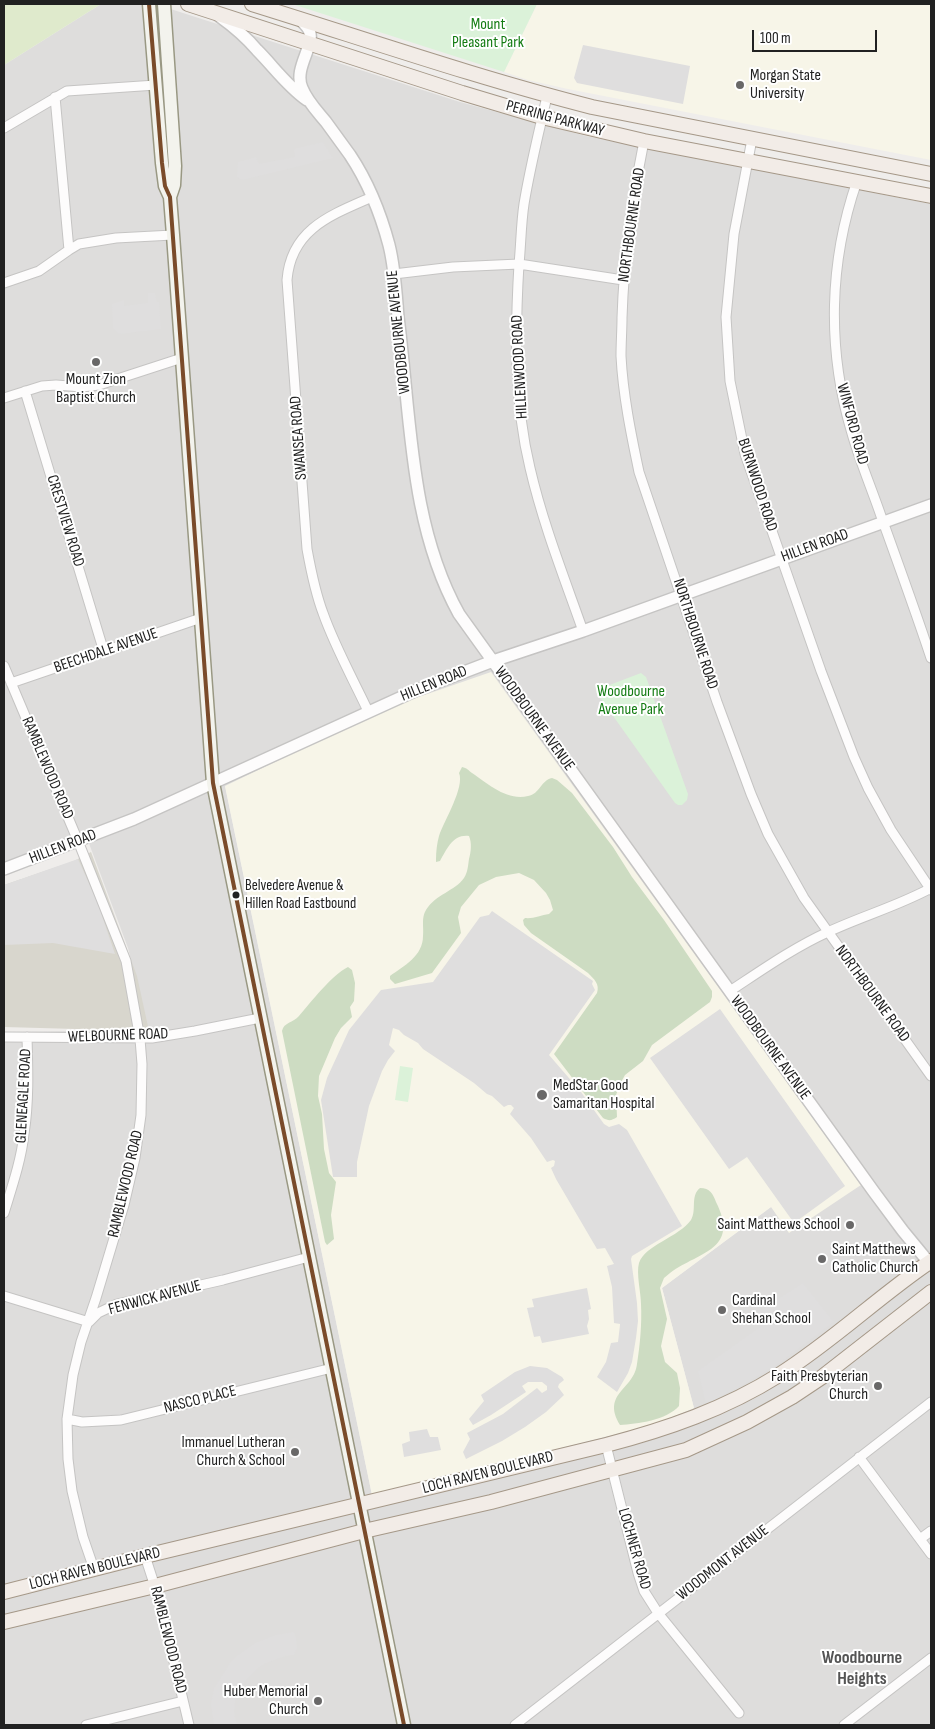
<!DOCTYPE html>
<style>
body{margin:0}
#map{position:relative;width:935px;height:1729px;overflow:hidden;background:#efedeb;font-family:"Sofia Sans Condensed",sans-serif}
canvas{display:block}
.frame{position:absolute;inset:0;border:5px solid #212121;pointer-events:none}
.scale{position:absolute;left:752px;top:30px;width:125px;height:22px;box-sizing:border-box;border:2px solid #212121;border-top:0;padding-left:6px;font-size:15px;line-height:18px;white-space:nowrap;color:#212121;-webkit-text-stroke:4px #fff;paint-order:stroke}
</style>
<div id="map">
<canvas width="935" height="1729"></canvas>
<div class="frame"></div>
<div class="scale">100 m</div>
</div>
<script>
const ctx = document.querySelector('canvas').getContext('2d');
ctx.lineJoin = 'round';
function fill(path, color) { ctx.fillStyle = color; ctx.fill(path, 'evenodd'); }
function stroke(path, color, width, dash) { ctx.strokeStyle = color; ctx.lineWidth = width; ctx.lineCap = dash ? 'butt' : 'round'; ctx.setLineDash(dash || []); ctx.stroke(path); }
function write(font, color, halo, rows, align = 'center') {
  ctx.font = font + ' "Sofia Sans Condensed",sans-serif'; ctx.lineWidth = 4; ctx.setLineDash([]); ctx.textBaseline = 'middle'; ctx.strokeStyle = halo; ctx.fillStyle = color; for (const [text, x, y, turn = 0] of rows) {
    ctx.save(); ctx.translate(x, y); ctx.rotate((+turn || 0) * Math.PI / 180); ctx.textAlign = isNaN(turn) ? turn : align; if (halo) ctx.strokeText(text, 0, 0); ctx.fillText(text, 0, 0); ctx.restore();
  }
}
fill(new Path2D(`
 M 101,4 L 155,4 L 460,102 L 586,136 L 931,204 L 931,1725 L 4,1725 L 4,1032 L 147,1030 L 128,948 L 87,838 L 4,864 L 4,65 ZM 225,786 L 861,1185 L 771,1207 L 662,1288 L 694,1408 L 652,1425 L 372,1495 Z`), '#dedddc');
fill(new Path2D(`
 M 537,4 L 931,4 L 931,160 L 568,89 L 528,80 L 504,72 Z
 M 491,672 L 861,1185 L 789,1233 L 771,1207 L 662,1288 L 694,1408 L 652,1425 L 372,1495 L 225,786 L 387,708 Z`), '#f7f5e8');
fill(new Path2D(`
 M 91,852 L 137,976 L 149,1031 L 4,1027 L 4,885 L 74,861 Z`), '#d8d6cd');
fill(new Path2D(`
 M 4,4 L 101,4 L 4,65 Z`), '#dfeacc');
fill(new Path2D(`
 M 462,767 C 467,768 468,770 472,773 C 488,784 507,801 528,796 C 540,794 541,780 552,778 L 557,780 L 572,793 L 613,847 L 632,877 L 664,920 L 712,991 L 712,997 L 710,1002 L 652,1045 L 643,1061 L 625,1075 L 620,1084 L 616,1095 L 617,1117 C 611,1121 609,1121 603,1118 L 554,1054 L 597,993 C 600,984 594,979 588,973 L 531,933 L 524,925 L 523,920 L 525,918 C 533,919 541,915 549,914 L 553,910 L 550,900 L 546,893 L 534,880 L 519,873 L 496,877 L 479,885 L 461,907 L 458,917 L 461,933 L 432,973 L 395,984 L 390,979 L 390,976 C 404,966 423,956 423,936 C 424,927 421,918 426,910 C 436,894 455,891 464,878 C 468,872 468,865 469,859 C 471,852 472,843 469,836 C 453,834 447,849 440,861 L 436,862 L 436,859 C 436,852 437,843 439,836 C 444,821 465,787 459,773 Z
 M 348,967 L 352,970 L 355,983 L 354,1001 L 350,1007 L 352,1017 L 341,1028 L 335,1038 L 319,1076 L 318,1096 L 322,1114 L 324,1149 L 329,1173 L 336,1182 L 331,1215 L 334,1239 L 327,1245 L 325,1242 L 282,1031 C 284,1022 293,1023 299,1016 C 311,1002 332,975 348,967 Z
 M 700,1188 C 710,1188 713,1194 716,1202 C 740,1250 700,1251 670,1273 L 664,1278 L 660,1288 L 667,1319 L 661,1346 L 665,1362 L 677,1373 L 680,1388 L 679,1406 C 667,1420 637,1424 620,1425 C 601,1393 634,1390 637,1364 C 640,1345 642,1324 641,1304 C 641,1293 636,1273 639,1263 C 645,1245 679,1237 691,1220 C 697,1210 690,1196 700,1188 Z`), '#cddcc2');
fill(new Path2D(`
 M 292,4 L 537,4 L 504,72 Z
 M 641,673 L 646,677 L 688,794 L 687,800 L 682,805 L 678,805 L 675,803 L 596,692 L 599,689 Z
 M 400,1066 L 413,1068 L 408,1102 L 395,1100 Z`), '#dbf2d9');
fill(new Path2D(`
 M 583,45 L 690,66 L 683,104 L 577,83 L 574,78 Z
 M 323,142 L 333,158 L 242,180 L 237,177 L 238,162 L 256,157 L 259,164 L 295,157 L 294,149 Z
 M 148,293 L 155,293 L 157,302 L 159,302 L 161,329 L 119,334 L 113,328 L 112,304 L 124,300 L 124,306 L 148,303 Z
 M 78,859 L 97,901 L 115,954 L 53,943 L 4,945 L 4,885 Z
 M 492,911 L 593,981 L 592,984 L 595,990 L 549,1055 L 581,1092 L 604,1124 L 609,1127 L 619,1124 L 627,1130 L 682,1226 L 632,1256 L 631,1259 L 637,1303 L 638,1321 L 636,1338 L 632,1362 L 628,1373 L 617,1392 L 597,1377 L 606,1362 L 611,1343 L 618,1342 L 620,1325 L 620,1324 L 614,1323 L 612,1287 L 607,1266 L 614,1264 L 605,1248 L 597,1249 L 556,1179 L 551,1168 L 554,1166 L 555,1161 L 553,1160 L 547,1162 L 531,1138 L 510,1114 L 514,1108 L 511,1105 L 508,1105 L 504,1107 L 492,1096 L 487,1094 L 474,1083 L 423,1049 L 418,1043 L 404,1035 L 399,1030 L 393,1028 L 389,1045 L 395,1051 L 388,1060 L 382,1071 L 369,1106 L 357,1162 L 357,1177 L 333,1177 L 321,1100 L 327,1078 L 349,1030 L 381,990 L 433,982 L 480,917 L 489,915 Z
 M 720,1009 L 845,1186 L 794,1223 L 747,1157 L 729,1169 L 650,1058 Z
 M 803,1283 L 834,1322 L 781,1362 L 743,1385 L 706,1404 L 698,1371 L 760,1327 L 758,1312 Z
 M 587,1288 L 591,1309 L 588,1310 L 589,1319 L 587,1326 L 589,1334 L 542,1343 L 540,1336 L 534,1337 L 527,1308 L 534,1307 L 532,1299 Z
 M 530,1366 L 547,1368 L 562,1377 L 564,1380 L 559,1384 L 558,1387 L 564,1395 L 546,1412 L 525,1427 L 502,1441 L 466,1459 L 463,1452 L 470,1439 L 467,1433 L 503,1414 L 537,1388 L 542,1393 L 547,1390 L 547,1386 L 542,1382 L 528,1382 L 522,1386 L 526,1392 L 491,1415 L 473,1425 L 469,1419 L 484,1401 L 481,1395 L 515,1372 Z
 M 427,1429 L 430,1437 L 438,1437 L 441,1450 L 404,1457 L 402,1444 L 410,1441 L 409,1432 Z
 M 294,1632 L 296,1638 L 297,1648 L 294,1655 L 285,1656 L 266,1663 L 258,1668 L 243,1684 L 235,1701 L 234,1712 L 237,1725 L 214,1725 L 211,1704 L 214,1688 L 230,1663 L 238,1655 L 255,1643 L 276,1635 Z`), '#dfdede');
const minor = new Path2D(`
 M 547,96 C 539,132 530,167 524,204 C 521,224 521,244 519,264 C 515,332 514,402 530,468 C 543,524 564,577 583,631
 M 55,97 L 69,250
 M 4,128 L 67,91 L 156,85
 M 752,139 L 734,234 L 726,317 L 730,381 L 745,454 L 821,671 L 854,757 L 868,788 L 891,830 L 931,890
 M 644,141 C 632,202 624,255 622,318 C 622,330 621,343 621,356 C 623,395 631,434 639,472 L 717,702 L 751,794 L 768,834 L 804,898 L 931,1076
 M 857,181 C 829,262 827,348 851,430 C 859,459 871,487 881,516 C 898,563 915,610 931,658
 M 394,274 L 453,267 L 519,264 L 623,280
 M 4,283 L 39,271 L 69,250 L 79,244 L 116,238 L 173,235
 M 25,391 L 104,652
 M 4,398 L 42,386 L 56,385 L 82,387 L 99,385 L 182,358
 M 4,666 L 78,841 L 126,961 L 140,1039 L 142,1064 L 141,1115 L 135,1158 L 124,1205 L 96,1298 L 81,1342 L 73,1375 L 67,1419 L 68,1459 L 72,1491 L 83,1537 L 94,1569
 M 11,683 L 201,618
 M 368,711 C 353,679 335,647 323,613 C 315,592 311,571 307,549 L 287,280 C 291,229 331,215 372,197
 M 730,991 C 762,970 793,948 828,932 C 862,916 898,906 931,888
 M 4,1037 L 152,1038 L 195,1031 L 260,1018
 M 4,1213 C 12,1187 21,1161 24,1134 C 29,1102 28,1070 27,1037
 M 4,1296 L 89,1322 L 98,1313 L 117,1304 L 223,1280 L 309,1257
 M 67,1419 L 82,1422 L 121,1420 L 332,1368
 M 606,1445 L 638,1573 L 644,1591 L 658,1613 L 739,1713
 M 859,1457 L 931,1554
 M 920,1539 L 931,1531
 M 145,1556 L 159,1599 L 189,1725
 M 86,1725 L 183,1701
 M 515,1725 L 931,1402
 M 844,1725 L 931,1658`);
const tertiary = new Path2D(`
 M 219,16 C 233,26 246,37 257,50 C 274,67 287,86 307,100
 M 299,18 C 302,22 307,26 309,30 C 316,45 293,68 302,88 C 307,101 317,111 326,122 C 334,133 342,144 350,155 C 368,182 381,215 389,245 C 395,269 396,293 398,317 C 411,416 409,524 459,614 L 874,1192 L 903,1231 L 931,1265
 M 4,869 L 134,819 L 417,690 L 493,661 L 583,631 L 931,505`);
const secondary = new Path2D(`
 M 149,4 L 162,163 L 165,186 L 170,197 L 173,235 L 213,783 L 404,1725
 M 164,4 L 175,166 L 174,185 L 170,197`);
const primary = new Path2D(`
 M 188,4 L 462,93 L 542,117 L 644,141 L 931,196
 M 252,4 C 365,39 478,78 592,107 L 931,174
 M 4,1592 L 145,1556 L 606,1445 C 667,1429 725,1409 779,1375 C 833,1341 879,1296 931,1261
 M 4,1622 L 155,1586 L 364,1531 L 491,1502 L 686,1450 L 747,1422 L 792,1397 L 822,1377 L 931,1292`);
stroke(minor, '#c5c4c3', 11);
stroke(tertiary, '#c5c4c3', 14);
stroke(secondary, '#999883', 15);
stroke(primary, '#a59888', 16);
stroke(minor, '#fdfcfc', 9);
stroke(tertiary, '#fdfcfc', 11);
stroke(secondary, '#f3f3ed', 12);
stroke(primary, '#f2ece7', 14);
stroke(new Path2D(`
 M 149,4 L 162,163 L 165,186 L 170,197 L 213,783 L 404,1725`), '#7a4b2a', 4);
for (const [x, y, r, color] of [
 [740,85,5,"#696868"],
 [96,362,5,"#696868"],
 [236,895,4.5,"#212121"],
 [542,1095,6,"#696868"],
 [850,1225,5,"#696868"],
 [822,1259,5,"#696868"],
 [722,1310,5,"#696868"],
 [878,1386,5,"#696868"],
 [295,1452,5,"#696868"],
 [318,1701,5,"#696868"]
]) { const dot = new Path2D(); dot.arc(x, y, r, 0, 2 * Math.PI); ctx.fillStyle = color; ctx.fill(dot); stroke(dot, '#fff', 2); }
write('15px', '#212121', '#fff', [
 ["Belvedere Avenue &",245,886],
 ["Hillen Road Eastbound",245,904]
], 'left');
write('16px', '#147c13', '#fff', [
 ["Mount",488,25],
 ["Pleasant Park",488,43],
 ["Woodbourne",631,692],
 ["Avenue Park",631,710]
]);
write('16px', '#212121', '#fff', [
 ["Morgan State",750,76],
 ["University",750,94],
 ["Mount Zion",96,380,"center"],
 ["Baptist Church",96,398,"center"],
 ["MedStar Good",553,1086],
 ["Samaritan Hospital",553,1104],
 ["Saint Matthews School",840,1225,"right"],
 ["Saint Matthews",832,1250],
 ["Catholic Church",832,1268],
 ["Cardinal",732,1301],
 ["Shehan School",732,1319],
 ["Faith Presbyterian",868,1377,"right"],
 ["Church",868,1395,"right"],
 ["Immanuel Lutheran",285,1443,"right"],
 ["Church & School",285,1461,"right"],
 ["Huber Memorial",308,1692,"right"],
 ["Church",308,1710,"right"]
], 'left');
write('16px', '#212121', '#fff', [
 ["PERRING PARKWAY",555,119,15],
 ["NORTHBOURNE ROAD",632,225,-82],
 ["WOODBOURNE AVENUE",399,332,-96],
 ["HILLENWOOD ROAD",520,367,-93],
 ["WINFORD ROAD",852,424,75],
 ["SWANSEA ROAD",299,438,-94],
 ["BURNWOOD ROAD",757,485,72],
 ["CRESTVIEW ROAD",65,521,73],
 ["HILLEN ROAD",815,546,-20],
 ["NORTHBOURNE ROAD",695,634,72],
 ["BEECHDALE AVENUE",106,651,-19],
 ["HILLEN ROAD",434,684,-22],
 ["WOODBOURNE AVENUE",534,719,54],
 ["RAMBLEWOOD ROAD",47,768,67],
 ["HILLEN ROAD",63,847,-21],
 ["NORTHBOURNE ROAD",872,994,54],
 ["WELBOURNE ROAD",118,1036,-2],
 ["WOODBOURNE AVENUE",770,1048,54],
 ["GLENEAGLE ROAD",24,1096,-87],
 ["RAMBLEWOOD ROAD",126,1184,-77],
 ["FENWICK AVENUE",155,1298,-15],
 ["NASCO PLACE",200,1400,-14],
 ["LOCH RAVEN BOULEVARD",488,1473,-14],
 ["LOCHNER ROAD",634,1549,74],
 ["WOODMONT AVENUE",723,1563,-38],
 ["LOCH RAVEN BOULEVARD",95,1569,-14],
 ["RAMBLEWOOD ROAD",168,1640,76]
]);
write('bold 18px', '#545454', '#fff', [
 ["Woodbourne",862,1658],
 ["Heights",862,1679]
]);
</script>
